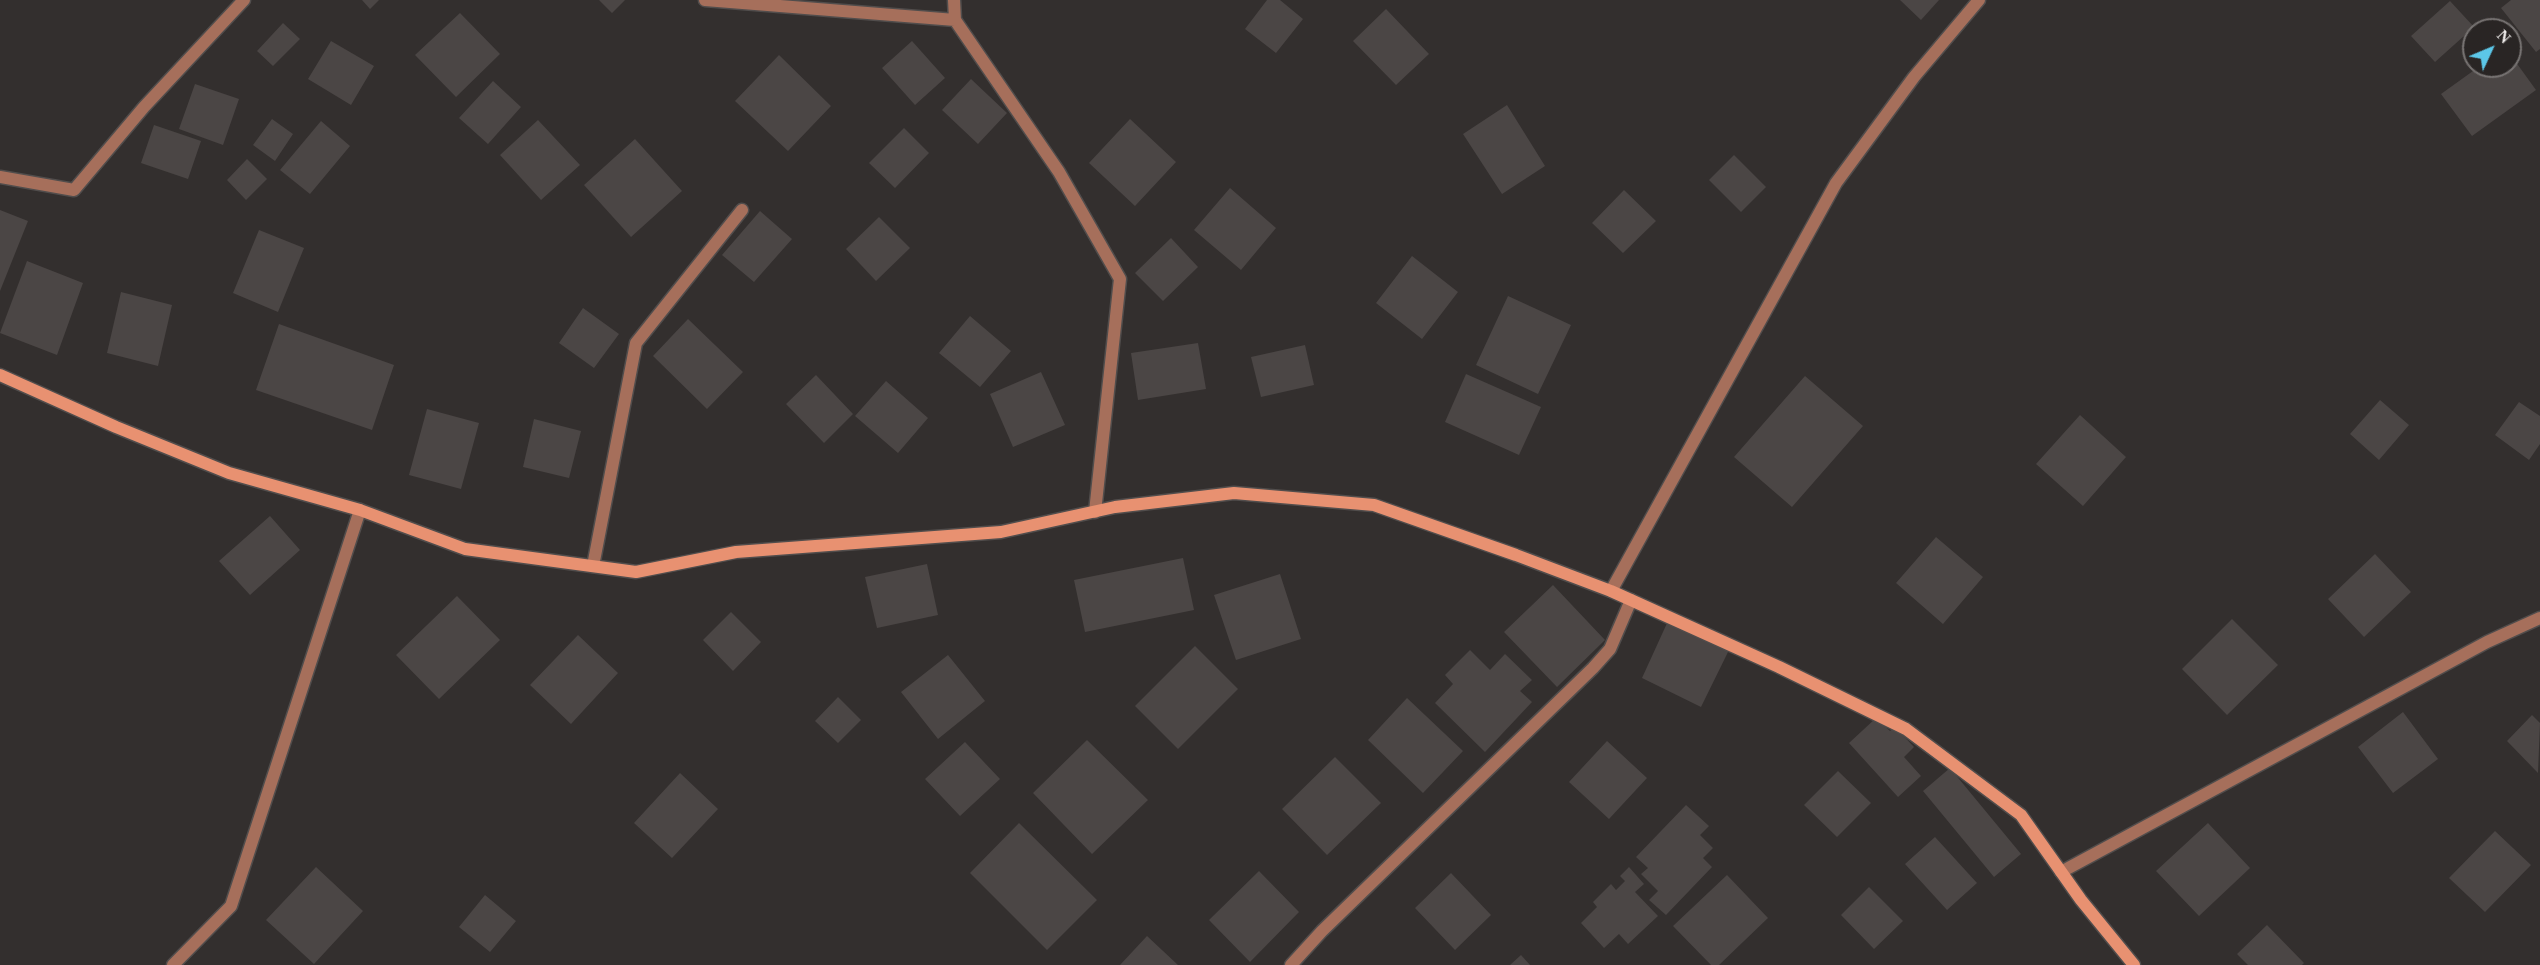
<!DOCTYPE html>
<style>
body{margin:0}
#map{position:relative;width:2540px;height:965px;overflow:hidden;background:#332f2e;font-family:Georgia,serif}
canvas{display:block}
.north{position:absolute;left:2462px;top:18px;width:60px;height:60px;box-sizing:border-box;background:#292524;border:2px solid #787473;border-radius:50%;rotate:46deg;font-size:16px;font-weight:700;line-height:24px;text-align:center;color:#eeebea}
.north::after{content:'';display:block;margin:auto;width:21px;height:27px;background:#5cc7e8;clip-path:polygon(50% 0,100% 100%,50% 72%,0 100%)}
</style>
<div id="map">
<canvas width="2540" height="965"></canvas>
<div class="north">N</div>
</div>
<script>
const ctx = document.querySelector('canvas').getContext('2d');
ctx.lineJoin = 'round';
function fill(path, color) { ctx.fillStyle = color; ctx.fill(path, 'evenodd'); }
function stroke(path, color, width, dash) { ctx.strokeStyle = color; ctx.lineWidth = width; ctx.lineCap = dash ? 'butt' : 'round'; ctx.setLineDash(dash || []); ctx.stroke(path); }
fill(new Path2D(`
 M 362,0 L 379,0 L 370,9 Z
 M 599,0 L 625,0 L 612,13 Z
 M 1267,0 L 1280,0 L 1303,19 L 1276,53 L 1245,29 Z
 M 1900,0 L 1939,0 L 1921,20 Z
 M 2511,0 L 2540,0 L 2540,49 L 2536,52 L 2501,8 Z
 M 2450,1 L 2474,27 L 2435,62 L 2411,36 Z
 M 1386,9 L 1429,54 L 1396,85 L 1353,41 Z
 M 460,13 L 500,54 L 456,97 L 415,55 Z
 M 283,23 L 300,39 L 273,66 L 257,51 Z
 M 331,41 L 374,66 L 351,105 L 308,79 Z
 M 912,41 L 945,78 L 915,105 L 882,68 Z
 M 2510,54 L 2536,90 L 2472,136 L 2441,94 L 2480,66 L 2510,66 Z
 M 779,55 L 831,106 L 788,151 L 735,101 Z
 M 971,79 L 1007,113 L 978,144 L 942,110 Z
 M 493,81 L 521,107 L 488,144 L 459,118 Z
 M 195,84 L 239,99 L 223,145 L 179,129 Z
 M 1507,105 L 1545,166 L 1502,194 L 1463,134 Z
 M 272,119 L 293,134 L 275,161 L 253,145 Z
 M 1130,119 L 1176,162 L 1135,206 L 1089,163 Z
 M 538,120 L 580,165 L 541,200 L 500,155 Z
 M 321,121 L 350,146 L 310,194 L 280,170 Z
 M 154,125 L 201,141 L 188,179 L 141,163 Z
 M 904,128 L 929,153 L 895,188 L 869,163 Z
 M 635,139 L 682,191 L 631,237 L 584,185 Z
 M 1734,155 L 1766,187 L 1741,212 L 1709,180 Z
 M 247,159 L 267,179 L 246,200 L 227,180 Z
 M 1230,188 L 1276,228 L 1241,270 L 1194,230 Z
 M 1624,190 L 1656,221 L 1623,253 L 1592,223 Z
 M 0,210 L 28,221 L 0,291 Z
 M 760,211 L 792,239 L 754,282 L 722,255 Z
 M 879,217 L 910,248 L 876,281 L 846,249 Z
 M 259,230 L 304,248 L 278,312 L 233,293 Z
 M 1171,238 L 1198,267 L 1163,301 L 1135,273 Z
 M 1412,256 L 1458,292 L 1422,339 L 1376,303 Z
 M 27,261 L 83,283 L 57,355 L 0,333 Z
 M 121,292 L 172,305 L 158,366 L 107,353 Z
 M 1508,296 L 1571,325 L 1538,394 L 1476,365 Z
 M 583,308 L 619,334 L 594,368 L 559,343 Z
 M 970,316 L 1011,351 L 980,387 L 939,353 Z
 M 688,319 L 743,372 L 707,409 L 653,356 Z
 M 279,324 L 394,365 L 372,430 L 256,390 Z
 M 1198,343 L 1206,389 L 1138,400 L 1131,353 Z
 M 1305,345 L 1314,385 L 1261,397 L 1251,357 Z
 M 1041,372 L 1065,425 L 1013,447 L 990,394 Z
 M 1466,374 L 1541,407 L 1519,455 L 1445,422 Z
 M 816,375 L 853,414 L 824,443 L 786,404 Z
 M 1805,376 L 1863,426 L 1792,507 L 1734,457 Z
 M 886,381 L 928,418 L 898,453 L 855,416 Z
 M 2380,400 L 2409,425 L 2379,460 L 2350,434 Z
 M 2519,402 L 2540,416 L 2540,444 L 2529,460 L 2495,435 Z
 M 427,409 L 479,423 L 461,489 L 409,475 Z
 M 2080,415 L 2126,457 L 2083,506 L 2036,464 Z
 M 534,419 L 581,431 L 569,478 L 523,467 Z
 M 270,516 L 300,550 L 250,595 L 219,561 Z
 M 1936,537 L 1983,577 L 1943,624 L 1896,583 Z
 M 2375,554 L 2411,592 L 2364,637 L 2328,599 Z
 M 1183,558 L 1194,610 L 1085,632 L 1074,580 Z
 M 927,564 L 938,615 L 877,628 L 865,577 Z
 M 1280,574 L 1301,639 L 1236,660 L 1214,595 Z
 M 1553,585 L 1605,640 L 1557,687 L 1504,632 Z
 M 457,596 L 500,640 L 439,699 L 396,655 Z
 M 731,612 L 761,642 L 733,671 L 703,640 Z
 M 2232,619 L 2278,665 L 2227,715 L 2182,669 Z
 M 1668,621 L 1729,650 L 1701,707 L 1642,678 Z
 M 578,635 L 618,673 L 571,724 L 530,685 Z
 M 1195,646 L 1238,689 L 1178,749 L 1135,706 Z
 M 1470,650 L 1490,670 L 1505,654 L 1532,680 L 1520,691 L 1532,702 L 1485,752 L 1435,703 L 1453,684 L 1445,675 Z
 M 948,655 L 985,701 L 938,739 L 901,692 Z
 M 838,697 L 861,720 L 838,743 L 815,721 Z
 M 1407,698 L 1463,751 L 1423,793 L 1368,740 Z
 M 2403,712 L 2438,759 L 2393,793 L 2358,747 Z
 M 2532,715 L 2540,723 L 2538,773 L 2507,741 Z
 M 1876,718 L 1890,731 L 1895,727 L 1914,747 L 1904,757 L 1921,776 L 1898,797 L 1849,743 Z
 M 1087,740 L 1148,800 L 1092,854 L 1033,793 Z
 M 1607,741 L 1647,778 L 1609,819 L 1569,782 Z
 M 965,742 L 1000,779 L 960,816 L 925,779 Z
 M 1335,757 L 1381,803 L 1327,855 L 1282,809 Z
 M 1950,768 L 2021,854 L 1994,877 L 1923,791 Z
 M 1838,771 L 1871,803 L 1837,837 L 1804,805 Z
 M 680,773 L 718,809 L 672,858 L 634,823 Z
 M 1686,805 L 1709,826 L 1700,835 L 1713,848 L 1703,858 L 1712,867 L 1666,915 L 1649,900 L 1658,891 L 1641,874 L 1648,868 L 1636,857 Z
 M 1019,823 L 1097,900 L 1047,950 L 970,873 Z
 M 2208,823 L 2250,868 L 2199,916 L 2156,871 Z
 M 2495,831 L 2531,865 L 2485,912 L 2449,878 Z
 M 1935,837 L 1977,883 L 1947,910 L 1905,864 Z
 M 316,867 L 363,911 L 314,964 L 266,920 Z
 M 1629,867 L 1644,884 L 1635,892 L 1658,916 L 1628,944 L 1619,934 L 1604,948 L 1581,923 L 1597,907 L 1593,902 L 1611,884 L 1616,890 L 1625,881 L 1620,876 Z
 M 1259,871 L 1299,912 L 1250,962 L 1209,920 Z
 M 1451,873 L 1491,915 L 1455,950 L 1415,908 Z
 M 1727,875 L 1768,918 L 1719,965 L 1711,965 L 1673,926 Z
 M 1869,887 L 1903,921 L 1874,949 L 1841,915 Z
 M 485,895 L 516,921 L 490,952 L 459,927 Z
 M 2267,925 L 2304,963 L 2302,965 L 2248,965 L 2237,954 Z
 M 1147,936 L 1178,965 L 1120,965 Z
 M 1521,955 L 1530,965 L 1510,965 Z`), '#4b4645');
const minor = new Path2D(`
 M 705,0 L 955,20 L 954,0
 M 955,20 L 1059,172 L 1120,279 L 1095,512
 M 0,177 L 74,190 L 144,107 L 244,0
 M 593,566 L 636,343 L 742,210
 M 1611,591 L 1836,183 L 1914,77 L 1979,0
 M 2061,872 L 2487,642 L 2540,618
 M 173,965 L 231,906 L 360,510
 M 1291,965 L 1322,931 L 1593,668 L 1610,649 L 1631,600`);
const secondary = new Path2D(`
 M 0,375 L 116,427 L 229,473 L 360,510 L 465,549 L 636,572 L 736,552 L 1001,532 L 1115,507 L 1234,493 L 1374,505 L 1516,555 L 1611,591 L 1779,667 L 1906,729 L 2021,815 L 2081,900 L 2134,965`);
stroke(minor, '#514d4c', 15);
stroke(secondary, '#514d4c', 15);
stroke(minor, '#a66f5b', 12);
stroke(secondary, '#e89171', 12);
</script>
